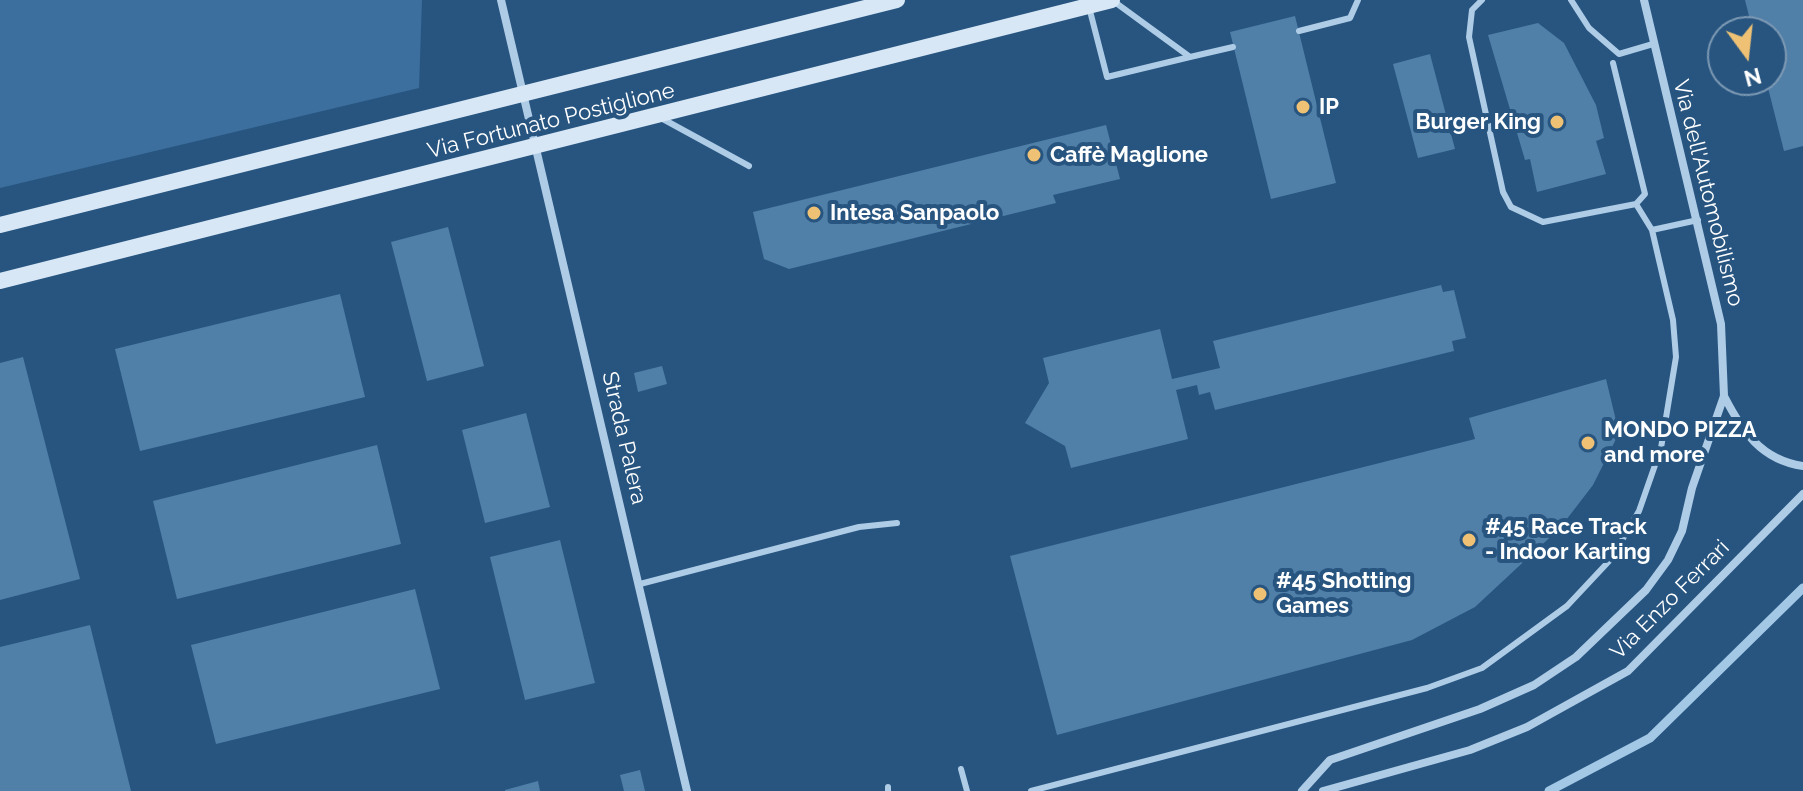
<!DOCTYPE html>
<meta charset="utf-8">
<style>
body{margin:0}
#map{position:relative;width:1803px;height:791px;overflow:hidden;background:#275580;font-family:Raleway,sans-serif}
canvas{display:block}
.north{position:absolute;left:1707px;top:16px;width:80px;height:80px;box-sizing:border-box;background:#275580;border:2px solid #7d99b3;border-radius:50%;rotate:165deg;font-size:22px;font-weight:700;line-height:32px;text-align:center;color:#fff}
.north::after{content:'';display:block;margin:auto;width:28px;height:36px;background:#eec174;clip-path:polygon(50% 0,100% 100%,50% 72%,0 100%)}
</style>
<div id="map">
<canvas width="1803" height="791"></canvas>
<div class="north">N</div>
</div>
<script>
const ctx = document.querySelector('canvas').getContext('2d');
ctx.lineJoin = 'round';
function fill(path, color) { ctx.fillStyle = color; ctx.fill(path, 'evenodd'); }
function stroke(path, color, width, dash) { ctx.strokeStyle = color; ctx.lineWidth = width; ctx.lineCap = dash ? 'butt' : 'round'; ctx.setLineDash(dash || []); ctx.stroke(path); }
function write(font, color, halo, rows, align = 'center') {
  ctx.font = font + ' Raleway,sans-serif'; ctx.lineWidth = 8; ctx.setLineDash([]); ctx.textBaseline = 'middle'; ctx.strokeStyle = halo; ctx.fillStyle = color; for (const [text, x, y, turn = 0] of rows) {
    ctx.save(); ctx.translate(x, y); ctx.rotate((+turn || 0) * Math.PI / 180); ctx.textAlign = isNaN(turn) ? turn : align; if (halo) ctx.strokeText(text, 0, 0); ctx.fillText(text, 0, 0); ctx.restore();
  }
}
fill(new Path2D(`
 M 0,0 L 422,0 L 419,88 L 0,188 Z`), '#3c6f9d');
stroke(new Path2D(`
 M 1549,791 L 1650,738 L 1803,588`), '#a3c8e6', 9);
fill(new Path2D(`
 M 1745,0 L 1803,0 L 1803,146 L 1784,151 L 1766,80 L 1771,80 L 1771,32 L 1753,32 Z
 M 1295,16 L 1336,183 L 1271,199 L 1230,32 Z
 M 1538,23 L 1564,43 L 1596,105 L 1604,138 L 1596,141 L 1606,174 L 1537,192 L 1530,159 L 1525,160 L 1488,35 Z
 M 1430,54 L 1455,149 L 1418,158 L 1393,64 Z
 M 1106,125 L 1120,179 L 1053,195 L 1056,203 L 789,269 L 764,259 L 753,212 Z
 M 448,227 L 484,366 L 427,381 L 391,242 Z
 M 1441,285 L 1443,292 L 1454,290 L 1466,338 L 1452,341 L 1454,351 L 1215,410 L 1210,392 L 1199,395 L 1197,385 L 1176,390 L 1188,439 L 1071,468 L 1065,446 L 1025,423 L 1049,383 L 1043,358 L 1160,329 L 1172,379 L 1220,368 L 1213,341 Z
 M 340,294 L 365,397 L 140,451 L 115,349 Z
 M 23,357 L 80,579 L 0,600 L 0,363 Z
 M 662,366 L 667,384 L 638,392 L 634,373 Z
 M 1606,379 L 1619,433 L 1593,485 L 1560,528 L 1475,607 L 1412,640 L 1057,735 L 1010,556 L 1475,439 L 1469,418 Z
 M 526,413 L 550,507 L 485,523 L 462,430 Z
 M 377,445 L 401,544 L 177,599 L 153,501 Z
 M 560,540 L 595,683 L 525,700 L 490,557 Z
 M 415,589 L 440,689 L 216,744 L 191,645 Z
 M 90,625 L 131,791 L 0,791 L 0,647 Z
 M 640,770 L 645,791 L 624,791 L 620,775 Z
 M 538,781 L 540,791 L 505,791 L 505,790 Z`), '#507fa8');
stroke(new Path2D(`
 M 1112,0 L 1190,57 L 1233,47
 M 1482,0 L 1472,10 L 1469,37 L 1503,192 L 1511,207 L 1543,222 L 1636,204 L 1645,194 L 1613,63
 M 1571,0 L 1589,28 L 1619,54 L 1653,44
 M 1089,7 L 1107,77 L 1190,57
 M 1299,31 L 1350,18 L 1358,0
 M 661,118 L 749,166
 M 1636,204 L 1652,230
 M 640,584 L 859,527 L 897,523
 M 961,769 L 967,791
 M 888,787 L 888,791
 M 1031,791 L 1427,688 L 1482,668 L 1567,606 L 1611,559 L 1639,511 L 1661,448 L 1676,357 L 1673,320 L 1652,230 L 1698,220`), '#aecce6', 6);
stroke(new Path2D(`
 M 501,0 L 687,791
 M 1724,396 C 1742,431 1761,460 1803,466
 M 1302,791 L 1330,760 L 1480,709 L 1534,685 L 1576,657 L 1646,590 L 1668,560 L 1682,531 L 1692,488 L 1724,396 L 1721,324 L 1644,0
 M 1323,791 L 1470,750 L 1527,727 L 1628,671 L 1803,494`), '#aecce6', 8);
stroke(new Path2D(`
 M 0,225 L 897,0
 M 0,281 L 1112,0`), '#d8e7f5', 16);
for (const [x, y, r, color] of [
 [1303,107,8,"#eec174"],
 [1557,122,8,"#eec174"],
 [1034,155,8,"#eec174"],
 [814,213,8,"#eec174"],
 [1588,443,8,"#eec174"],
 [1469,540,8,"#eec174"],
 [1260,594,8,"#eec174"]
]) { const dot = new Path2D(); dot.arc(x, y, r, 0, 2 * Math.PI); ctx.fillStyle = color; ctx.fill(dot); stroke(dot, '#275580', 3); }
write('bold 22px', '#fff', '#275580', [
 ["IP",1319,107],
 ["Burger King",1541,122,"right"],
 ["Caffè Maglione",1050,155],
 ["Intesa Sanpaolo",830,213],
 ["MONDO PIZZA",1604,430],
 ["and more",1604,455],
 ["#45 Race Track",1485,527],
 ["- Indoor Karting",1485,552],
 ["#45 Shotting",1276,581],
 ["Games",1276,606]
], 'left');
write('22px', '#fff', '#275580', [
 ["Via Fortunato Postiglione",551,121,-14],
 ["Via dell'Automobilismo",1708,193,76],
 ["Strada Palera",624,438,77],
 ["Via Enzo Ferrari",1670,600,-45]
]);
</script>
